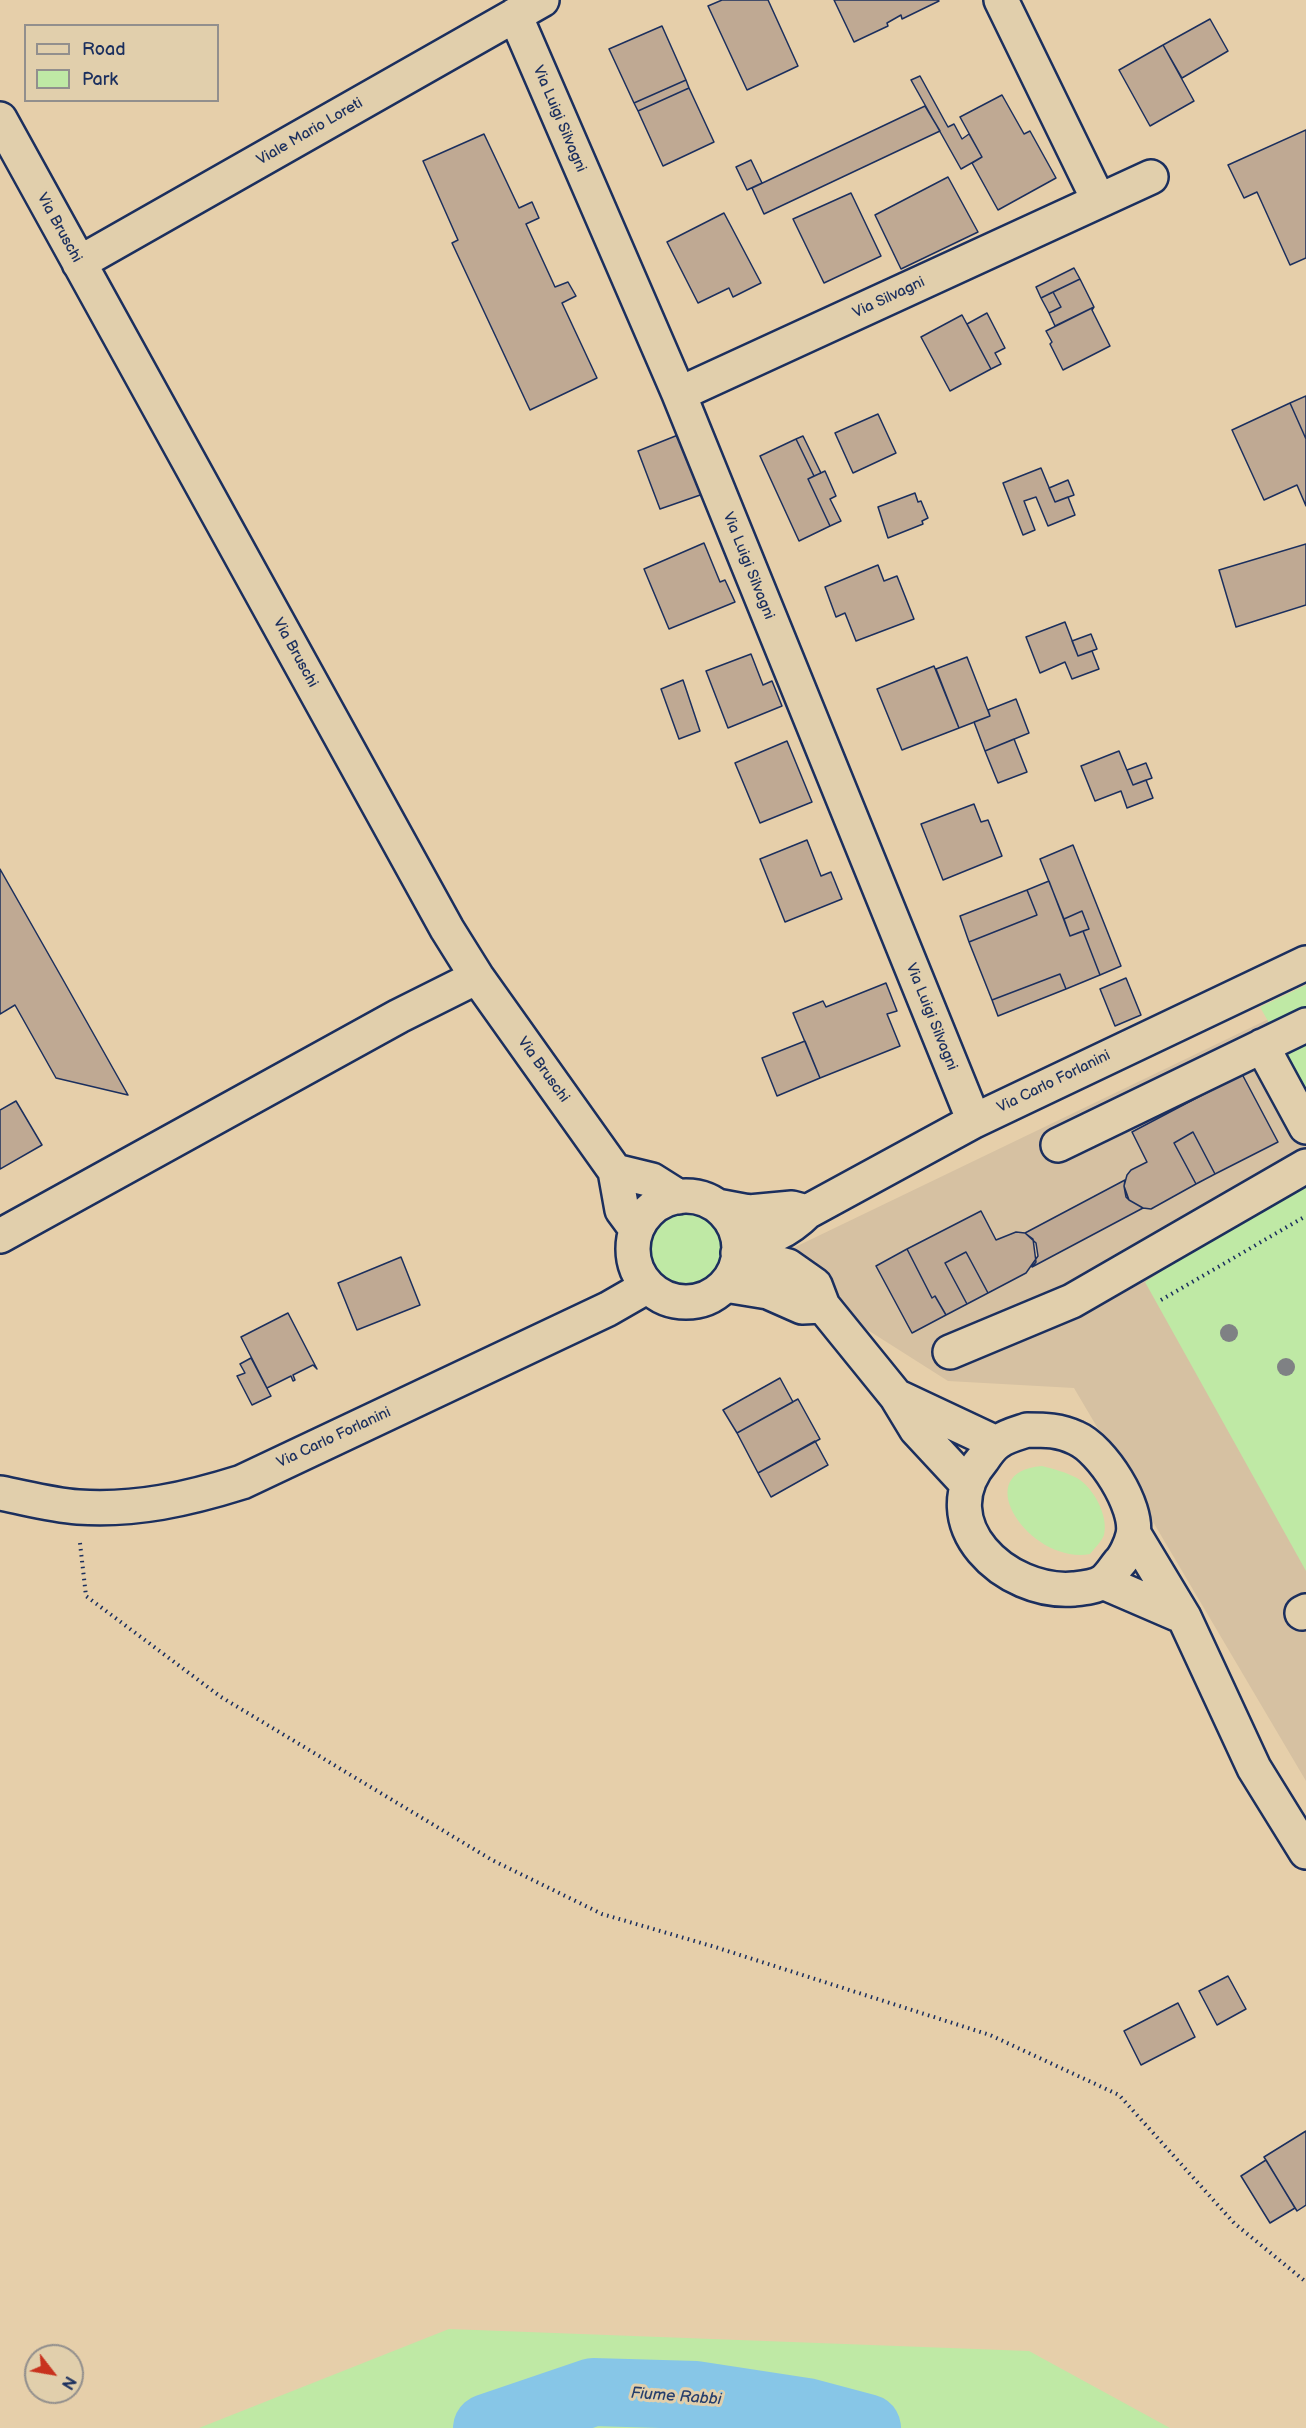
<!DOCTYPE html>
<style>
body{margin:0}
#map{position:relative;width:1306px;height:2428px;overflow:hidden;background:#e6cfaa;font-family:"Balsamiq Sans",sans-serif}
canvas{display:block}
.legend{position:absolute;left:24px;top:24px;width:195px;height:78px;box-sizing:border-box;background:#e1cfac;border:2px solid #928f8d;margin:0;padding:8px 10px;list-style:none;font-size:18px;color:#1b2f5e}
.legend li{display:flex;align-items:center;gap:12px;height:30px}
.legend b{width:30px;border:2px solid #928f8d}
.north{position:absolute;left:24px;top:2344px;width:60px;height:60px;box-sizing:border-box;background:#e1cfac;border:2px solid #928f8d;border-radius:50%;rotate:121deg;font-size:16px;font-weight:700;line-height:24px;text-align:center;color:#1b2f5e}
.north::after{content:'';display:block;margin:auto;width:21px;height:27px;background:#c8321e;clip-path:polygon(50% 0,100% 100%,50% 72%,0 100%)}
</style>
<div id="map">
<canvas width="1306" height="2428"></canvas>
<ul class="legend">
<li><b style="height:8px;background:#e1cfac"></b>Road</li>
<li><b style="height:16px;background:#bfe9a5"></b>Park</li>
</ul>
<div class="north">N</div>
</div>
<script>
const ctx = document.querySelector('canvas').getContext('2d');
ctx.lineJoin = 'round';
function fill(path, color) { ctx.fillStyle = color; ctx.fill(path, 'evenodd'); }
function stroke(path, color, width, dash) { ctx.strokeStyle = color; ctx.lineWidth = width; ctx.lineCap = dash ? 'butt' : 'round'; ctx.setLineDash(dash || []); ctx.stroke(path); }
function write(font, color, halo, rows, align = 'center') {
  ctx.font = font + ' "Balsamiq Sans",sans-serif'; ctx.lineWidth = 6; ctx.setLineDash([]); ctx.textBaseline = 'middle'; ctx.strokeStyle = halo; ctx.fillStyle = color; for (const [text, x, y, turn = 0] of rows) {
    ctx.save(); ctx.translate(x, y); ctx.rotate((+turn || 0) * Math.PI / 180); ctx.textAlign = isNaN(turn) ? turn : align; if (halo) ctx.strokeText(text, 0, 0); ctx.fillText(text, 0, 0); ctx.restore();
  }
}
fill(new Path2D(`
 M 1306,1001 L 1306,1781 L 1074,1388 L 948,1381 L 762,1263 Z`), '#d6c1a2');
fill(new Path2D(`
 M 1306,985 L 1306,1088 L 1260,1007 Z
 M 1306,1177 L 1306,1571 L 1145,1282 Z
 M649 1248a36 36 0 1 1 72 0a36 36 0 1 1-72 0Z
 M 1042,1466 C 1054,1469 1065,1472 1077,1478 C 1093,1487 1109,1516 1104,1535 C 1102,1541 1094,1549 1090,1554 C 1031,1565 966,1472 1042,1466 Z
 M 449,2329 L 1029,2351 L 1170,2428 L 199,2428 Z`), '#bfe9a5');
stroke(new Path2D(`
 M 487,2428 L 593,2392 L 696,2395 L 807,2412 L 867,2428`), '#87c6e7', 68);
const building = new Path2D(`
 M 722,0 L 768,0 L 798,66 L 747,90 L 708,6 Z
 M 834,0 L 938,0 L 939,1 L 902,19 L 901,15 L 887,23 L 888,26 L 854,42 Z
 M 1210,19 L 1228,51 L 1182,78 L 1163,45 Z
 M 662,26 L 686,80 L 634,103 L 609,49 Z
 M 1163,45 L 1194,101 L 1150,126 L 1119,70 Z
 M 920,76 L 948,127 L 954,124 L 962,139 L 969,134 L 982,157 L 961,169 L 911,80 Z
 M 686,80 L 689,88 L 638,111 L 634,103 Z
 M 689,88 L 714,142 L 663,166 L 638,111 Z
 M 1002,95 L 1024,134 L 1030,131 L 1056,178 L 998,210 L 972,163 L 982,157 L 960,117 Z
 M 925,106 L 940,131 L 764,214 L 752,188 Z
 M 1306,130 L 1306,258 L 1290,265 L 1257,192 L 1244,198 L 1228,165 Z
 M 484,134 L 519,208 L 532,202 L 539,218 L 526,224 L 555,287 L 568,282 L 576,296 L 562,303 L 597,378 L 530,410 L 452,243 L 458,240 L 423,161 Z
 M 751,160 L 762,183 L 747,190 L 736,167 Z
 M 948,177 L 978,232 L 901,269 L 875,215 Z
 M 851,193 L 881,256 L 824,283 L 793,219 Z
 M 724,213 L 761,283 L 733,297 L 729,288 L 698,303 L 667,242 Z
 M 1074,268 L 1080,279 L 1041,298 L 1036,287 Z
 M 1080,279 L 1094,307 L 1055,326 L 1049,313 L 1061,307 L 1053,292 Z
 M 1053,292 L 1061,307 L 1049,313 L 1041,298 Z
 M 1094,307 L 1092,310 L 1110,346 L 1063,370 L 1050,344 L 1052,342 L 1046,331 Z
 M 987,313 L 1005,348 L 995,353 L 1001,364 L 991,369 L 967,324 Z
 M 962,315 L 991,369 L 950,391 L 921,337 Z
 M 1306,396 L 1306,439 L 1290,403 Z
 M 1290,403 L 1306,439 L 1306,506 L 1297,485 L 1264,500 L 1232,430 Z
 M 878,414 L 896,453 L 853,473 L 835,433 Z
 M 683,433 L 706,493 L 660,509 L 638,451 Z
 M 803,436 L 821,473 L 814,476 L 796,439 Z
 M 796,439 L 814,476 L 808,479 L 830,526 L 799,541 L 760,456 Z
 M 1041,468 L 1055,502 L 1068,497 L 1075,515 L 1048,526 L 1036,497 L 1024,501 L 1035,530 L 1023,535 L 1003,483 Z
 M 825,471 L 836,496 L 830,499 L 841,521 L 830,526 L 808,479 Z
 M 1068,480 L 1074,495 L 1055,502 L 1049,488 Z
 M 915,493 L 918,502 L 921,501 L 928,518 L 922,521 L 923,524 L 888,538 L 878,507 Z
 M 704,543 L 720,582 L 725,580 L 735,602 L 669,629 L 644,569 Z
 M 1306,544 L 1306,605 L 1236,627 L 1219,570 Z
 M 878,565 L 884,581 L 897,576 L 914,619 L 856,641 L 845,613 L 836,617 L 825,587 Z
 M 1065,622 L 1078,656 L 1092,651 L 1099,669 L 1072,679 L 1065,662 L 1040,673 L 1026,637 Z
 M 1091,634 L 1097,649 L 1078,656 L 1072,641 Z
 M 751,654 L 763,685 L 772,681 L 782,706 L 728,728 L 706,671 Z
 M 967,657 L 990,716 L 959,728 L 936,669 Z
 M 934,666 L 959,728 L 902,750 L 877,689 Z
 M 683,680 L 700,731 L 679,739 L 661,689 Z
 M 1016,699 L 1029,733 L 985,751 L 974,722 L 990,716 L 988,710 Z
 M 1014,739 L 1027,772 L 998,783 L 985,751 Z
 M 787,741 L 812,802 L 760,823 L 735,763 Z
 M 1119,751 L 1133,785 L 1146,780 L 1153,798 L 1127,808 L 1121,791 L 1095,801 L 1081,766 Z
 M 1146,763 L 1152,778 L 1133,785 L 1127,770 Z
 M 974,804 L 981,822 L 988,820 L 1002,856 L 943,880 L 921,824 Z
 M 807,840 L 821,876 L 831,872 L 842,899 L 785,922 L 760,859 Z
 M 1073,845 L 1121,966 L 1100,975 L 1083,931 L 1089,929 L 1082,911 L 1064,919 L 1040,859 Z
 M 0,869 L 62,978 L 128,1095 L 56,1078 L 15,1005 L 0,1014 Z
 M 1049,881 L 1070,936 L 1083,931 L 1100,975 L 1066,989 L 1060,974 L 992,1000 L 969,942 L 1037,915 L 1027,890 Z
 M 1027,890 L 1037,915 L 969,942 L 960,916 Z
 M 1082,911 L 1089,929 L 1070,936 L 1064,919 Z
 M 1060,974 L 1066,989 L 998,1016 L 992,1000 Z
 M 1126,978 L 1141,1015 L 1115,1026 L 1100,989 Z
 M 886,983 L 897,1011 L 887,1014 L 900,1046 L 820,1078 L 793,1013 L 823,1001 L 826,1007 Z
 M 805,1041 L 820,1078 L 777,1096 L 762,1058 Z
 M 1242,1074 L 1278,1142 L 1215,1174 L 1193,1132 L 1174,1143 L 1196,1184 L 1151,1209 L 1143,1208 L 1129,1200 L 1124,1186 L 1127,1175 L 1131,1170 L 1147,1162 L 1132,1132 Z
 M 16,1101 L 42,1145 L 0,1169 L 0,1110 Z
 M 1193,1132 L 1215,1174 L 1196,1184 L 1174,1143 Z
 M 1125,1180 L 1124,1186 L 1126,1197 L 1129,1200 L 1143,1208 L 1032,1267 L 1036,1262 L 1033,1239 L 1025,1233 Z
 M 981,1211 L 996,1240 L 1016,1232 L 1025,1233 L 1036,1243 L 1038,1256 L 1026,1273 L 988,1293 L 966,1252 L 945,1263 L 967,1304 L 946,1315 L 935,1296 L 932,1298 L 907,1249 Z
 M 907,1249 L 932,1298 L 935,1296 L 946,1315 L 912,1333 L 876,1266 Z
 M 966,1252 L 988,1293 L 967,1304 L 945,1263 Z
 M 401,1257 L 420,1305 L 357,1330 L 338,1283 Z
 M 288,1313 L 317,1369 L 313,1365 L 293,1375 L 295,1380 L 293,1381 L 291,1376 L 267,1388 L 241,1337 Z
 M 251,1358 L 271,1396 L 252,1405 L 237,1376 L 245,1373 L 240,1364 Z
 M 780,1378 L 793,1402 L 737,1433 L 723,1410 Z
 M 798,1399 L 820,1439 L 758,1473 L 737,1433 Z
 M 815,1441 L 828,1465 L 771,1497 L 758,1473 Z
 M 1228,1976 L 1246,2009 L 1217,2025 L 1199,1991 Z
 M 1178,2003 L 1195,2037 L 1141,2065 L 1124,2031 Z
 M 1306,2131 L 1306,2205 L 1297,2211 L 1264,2157 Z
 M 1266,2160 L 1295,2208 L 1270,2223 L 1241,2176 Z`);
fill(building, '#bfa993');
stroke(building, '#1b2f5e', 1.5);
const minor = new Path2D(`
 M 1001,0 L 1099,201
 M 515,15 L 679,394 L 974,1121
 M 0,119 L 447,929 L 477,977 L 615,1171 L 622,1210 L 636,1229
 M 79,263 L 542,0
 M 679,394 L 1151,177
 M 1262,1046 L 1306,1127
 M 1058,1145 L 1306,1025
 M 615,1171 L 652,1180 L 679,1197
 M633 1249a53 53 0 1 1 106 0a53 53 0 1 1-106 0Z
 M 717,1206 L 749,1212 L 792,1208 L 807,1212
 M 0,1236 L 399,1016 L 477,977
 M 739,1247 C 767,1239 786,1233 807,1212 L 974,1121 L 1306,963
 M 738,1253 L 788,1266 L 815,1285 L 823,1306 L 896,1396 L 916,1429 L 968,1485
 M 725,1285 L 768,1292 L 802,1307 L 823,1306
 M 950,1352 L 1072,1301 L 1306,1166
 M 896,1396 L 996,1443
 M 1027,1430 C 1045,1430 1060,1430 1076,1438 C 1102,1449 1139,1507 1133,1535 C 1131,1544 1125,1557 1119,1563 C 1114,1569 1110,1576 1104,1581 C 1096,1587 1084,1588 1074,1589 C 1006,1595 928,1523 983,1459 C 987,1453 992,1446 998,1442 C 1006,1436 1018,1433 1027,1430 Z
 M 0,1493 C 26,1498 52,1505 78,1507 C 135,1511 188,1499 242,1482 L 608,1309 L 648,1286
 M 1134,1534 L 1184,1617 L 1254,1768 L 1306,1852
 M 1103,1582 L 1184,1617
 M 1302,1613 L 1306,1611`);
stroke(minor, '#1b2f5e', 38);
stroke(new Path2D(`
 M 1161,1300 L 1306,1216
 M 80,1543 L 86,1596 L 221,1697 L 492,1860 L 602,1914 L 715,1947 L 990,2035 L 1119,2095 L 1234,2223 L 1306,2282`), '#1b2f5e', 4, [1.5, 4.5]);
stroke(minor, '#e1cfac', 33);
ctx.fillStyle = '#7f8184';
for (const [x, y] of [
 [1229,1333],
 [1286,1367]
]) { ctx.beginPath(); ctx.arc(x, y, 9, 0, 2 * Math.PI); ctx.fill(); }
write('15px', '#1b2f5e', '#e1cfac', [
 ["Via Luigi Silvagni",559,119,67],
 ["Viale Mario Loreti",310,132,-30],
 ["Via Bruschi",59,228,61],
 ["Via Silvagni",889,298,-25],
 ["Via Luigi Silvagni",748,566,68],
 ["Via Bruschi",295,653,61],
 ["Via Luigi Silvagni",931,1017,68],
 ["Via Bruschi",543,1070,54],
 ["Via Carlo Forlanini",1054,1082,-26],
 ["Via Carlo Forlanini",334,1438,-25]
]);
write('italic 16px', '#263e6c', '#e1cfac', [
 ["Fiume Rabbi",676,2397,4]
]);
</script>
